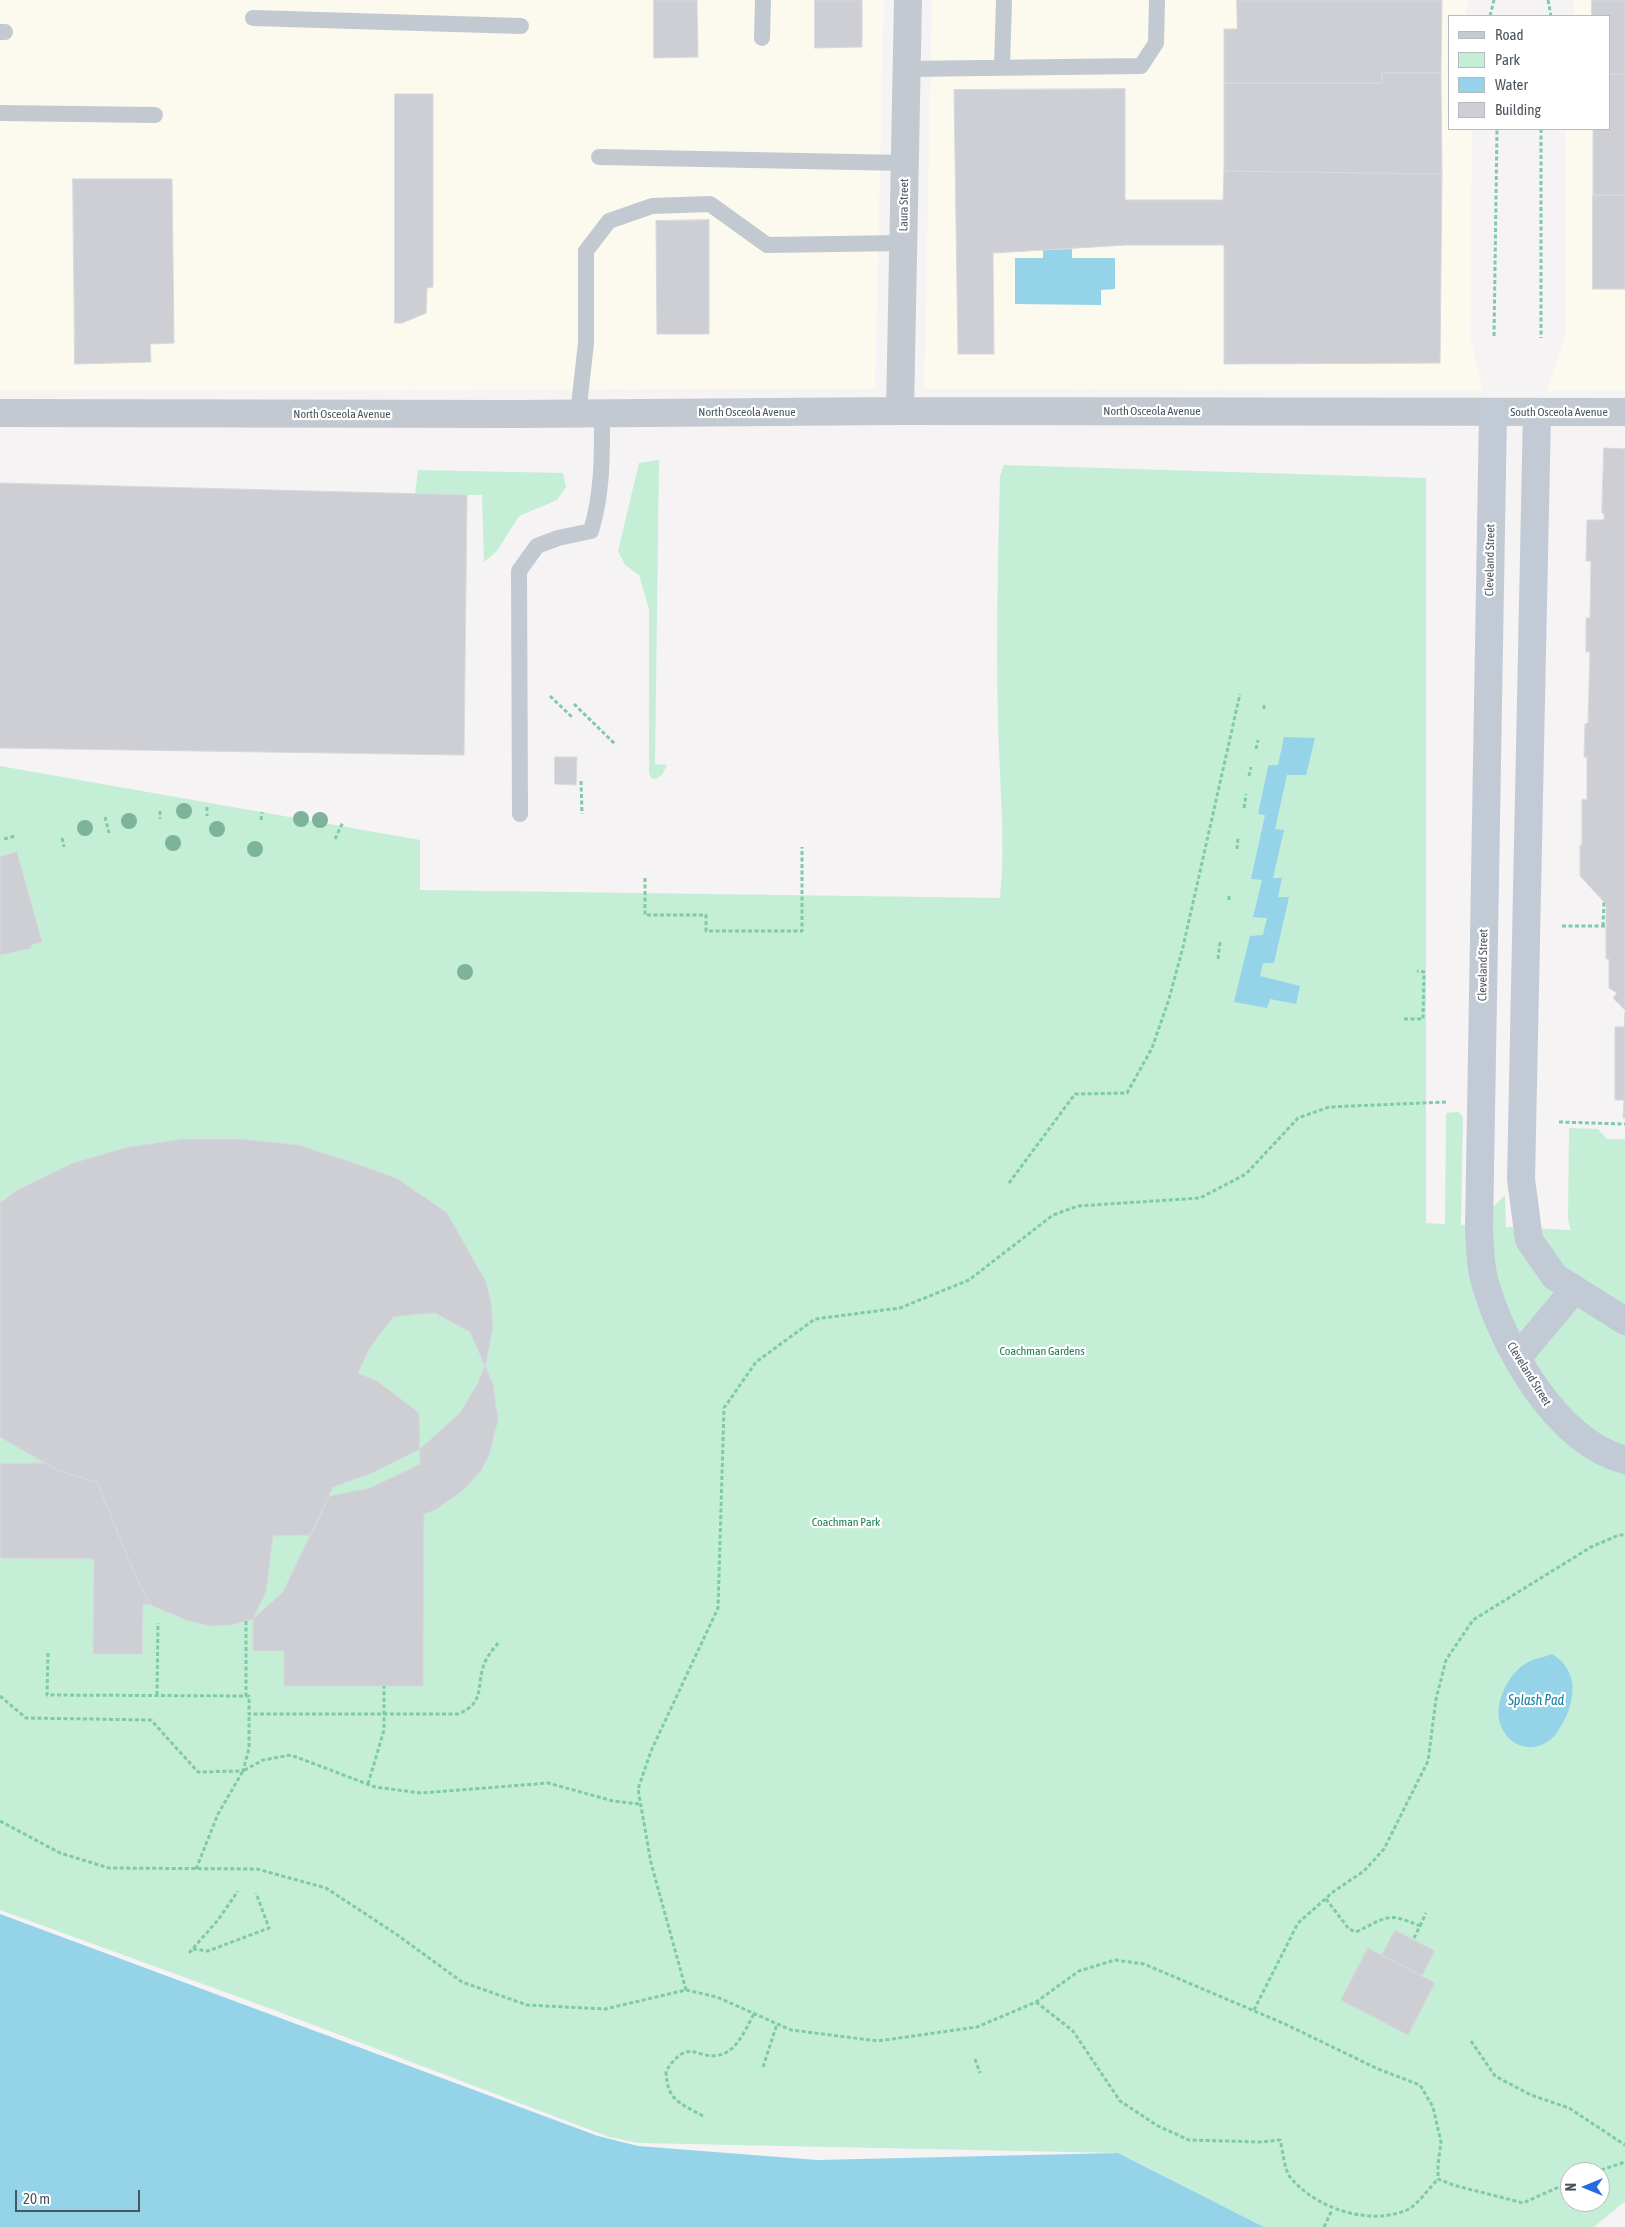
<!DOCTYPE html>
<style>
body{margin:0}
#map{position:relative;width:1625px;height:2227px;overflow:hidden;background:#f5f3f3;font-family:"Asap Condensed",sans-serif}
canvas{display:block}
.legend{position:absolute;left:1448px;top:15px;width:162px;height:115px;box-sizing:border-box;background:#fff;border:1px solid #b7bbbf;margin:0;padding:6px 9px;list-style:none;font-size:15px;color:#4b555f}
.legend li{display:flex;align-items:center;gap:10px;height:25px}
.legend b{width:25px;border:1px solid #b7bbbf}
.north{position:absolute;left:1560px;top:2162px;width:50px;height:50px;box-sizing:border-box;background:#fff;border:1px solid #b7bbbf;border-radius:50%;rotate:270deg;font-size:14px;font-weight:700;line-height:20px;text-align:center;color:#4b555f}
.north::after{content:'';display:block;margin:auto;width:18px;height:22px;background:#256ddc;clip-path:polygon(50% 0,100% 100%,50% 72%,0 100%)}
.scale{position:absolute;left:15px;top:2190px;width:125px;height:22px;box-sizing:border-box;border:2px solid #4b555f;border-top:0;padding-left:6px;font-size:15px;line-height:18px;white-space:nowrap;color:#4b555f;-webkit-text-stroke:4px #fff;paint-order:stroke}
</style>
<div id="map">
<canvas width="1625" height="2227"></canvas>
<ul class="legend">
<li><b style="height:6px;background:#c2cad5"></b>Road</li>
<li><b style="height:14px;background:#c5eed7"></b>Park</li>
<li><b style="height:14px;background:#95d3e9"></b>Water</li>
<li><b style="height:14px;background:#cdcfd5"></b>Building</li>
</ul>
<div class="north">N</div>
<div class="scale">20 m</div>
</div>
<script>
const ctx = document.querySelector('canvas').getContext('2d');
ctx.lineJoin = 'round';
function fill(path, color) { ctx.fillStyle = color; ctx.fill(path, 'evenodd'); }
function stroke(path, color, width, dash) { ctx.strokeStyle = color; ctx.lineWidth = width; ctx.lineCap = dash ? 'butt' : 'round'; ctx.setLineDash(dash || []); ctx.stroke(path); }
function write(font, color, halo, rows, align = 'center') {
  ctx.font = font + ' "Asap Condensed",sans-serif'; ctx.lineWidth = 4.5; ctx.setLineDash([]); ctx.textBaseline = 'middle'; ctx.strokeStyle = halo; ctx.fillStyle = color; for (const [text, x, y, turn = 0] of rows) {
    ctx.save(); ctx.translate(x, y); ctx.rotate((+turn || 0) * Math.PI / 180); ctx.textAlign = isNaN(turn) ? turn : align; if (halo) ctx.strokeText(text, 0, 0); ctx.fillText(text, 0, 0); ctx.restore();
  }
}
fill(new Path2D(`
 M 0,0 L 884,0 L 875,389 L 0,391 Z
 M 932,0 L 1469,0 L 1465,16 L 1449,16 L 1449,129 L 1472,129 L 1470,336 L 1483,391 L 924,389 Z
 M 1573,0 L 1625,0 L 1625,390 L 1546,391 L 1565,337 L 1565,129 L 1609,129 L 1609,16 L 1575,16 Z`), '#fcf9ef');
fill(new Path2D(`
 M 659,460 L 655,764 L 667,765 L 662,775 L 656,779 L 651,778 L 649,773 L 649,609 L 639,575 L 625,565 L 618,551 L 639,463 Z
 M 1004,465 L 1426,478 L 1426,1223 L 1445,1224 L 1446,1113 L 1458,1112 L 1463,1117 L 1461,1225 L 1486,1226 L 1493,1207 L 1505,1195 L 1506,1227 L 1571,1230 L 1568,1220 L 1569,1128 L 1598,1129 L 1607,1139 L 1625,1139 L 1625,2201 L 1594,2227 L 1264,2227 L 1118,2153 L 639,2143 L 609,2137 L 274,2010 L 0,1910 L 0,766 L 420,840 L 420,890 L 1000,898 C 1006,839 999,779 998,720 C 996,639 998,557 1000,476 ZM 1570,2172 L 1600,2172 L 1600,2202 L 1570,2202 Z
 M 418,470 L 563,473 L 566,487 L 557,500 L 519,516 L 497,551 L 484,562 L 482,495 L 415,495 Z`), '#c5eed7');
fill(new Path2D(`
 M 1072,249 L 1072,258 L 1115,258 L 1115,289 L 1101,290 L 1101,305 L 1015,304 L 1015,258 L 1043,258 L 1043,250 Z
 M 1284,737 L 1315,738 L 1306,775 L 1287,775 L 1275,829 L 1284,830 L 1273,878 L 1282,878 L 1278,897 L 1289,897 L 1274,963 L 1263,963 L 1260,976 L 1300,986 L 1296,1004 L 1270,999 L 1267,1008 L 1234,1002 L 1250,936 L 1263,935 L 1267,918 L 1253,917 L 1262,880 L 1251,879 L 1265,815 L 1258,814 L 1268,767 L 1269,765 L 1278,765 Z
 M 1552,1654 C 1567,1663 1575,1678 1572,1696 C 1570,1711 1564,1722 1556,1734 C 1540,1754 1511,1751 1501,1726 C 1492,1704 1509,1671 1530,1661 C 1537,1658 1545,1657 1552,1654 Z
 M 0,1914 L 598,2136 L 638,2146 L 817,2160 L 1118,2153 L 1264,2227 L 0,2227 Z`), '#95d3e9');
const building = new Path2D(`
 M 654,0 L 697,0 L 698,57 L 654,58 Z
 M 815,0 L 862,0 L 862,47 L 815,48 Z
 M 1237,0 L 1442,0 L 1441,73 L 1382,73 L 1382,83 L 1224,83 L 1224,29 L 1237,29 Z
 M 1592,0 L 1625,0 L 1625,74 L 1609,74 L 1609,16 L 1592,16 Z
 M 1382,73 L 1441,73 L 1442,174 L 1224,171 L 1224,83 L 1382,83 Z
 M 1609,74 L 1625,74 L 1625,195 L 1593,195 L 1593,129 L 1609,129 Z
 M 1125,89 L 1125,200 L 1223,200 L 1224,171 L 1442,174 L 1440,363 L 1224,364 L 1224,245 L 1127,245 L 993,253 L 994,354 L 958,354 L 954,90 Z
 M 395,94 L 433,94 L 433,287 L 427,288 L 426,313 L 402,323 L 395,323 Z
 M 73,179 L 172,179 L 174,343 L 150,344 L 151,362 L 75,364 Z
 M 1593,195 L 1625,195 L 1625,289 L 1593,289 Z
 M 709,220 L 709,334 L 657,334 L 656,221 Z
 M 1604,448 L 1625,449 L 1625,1010 L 1613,998 L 1617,993 L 1609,988 L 1609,959 L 1606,959 L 1606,904 L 1580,876 L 1580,845 L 1582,845 L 1582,799 L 1587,800 L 1587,757 L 1584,757 L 1585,724 L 1588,723 L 1590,651 L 1586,652 L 1586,618 L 1590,618 L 1591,561 L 1586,561 L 1587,520 L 1604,520 L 1604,514 L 1602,513 Z
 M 0,483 L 467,495 L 464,755 L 0,748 Z
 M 555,757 L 577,757 L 576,785 L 555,784 Z
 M 17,852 L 42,942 L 31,945 L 32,948 L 0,955 L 0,857 Z
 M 1625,1012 L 1625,1118 L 1623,1118 L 1624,1100 L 1615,1100 L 1615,1027 L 1624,1027 Z
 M 183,1139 L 240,1139 L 298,1145 L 351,1162 L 398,1179 L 447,1213 L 486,1282 L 491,1303 L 493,1327 L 486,1363 L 478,1383 L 460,1413 L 420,1449 L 372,1473 L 333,1487 L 283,1592 L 253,1619 L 231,1625 L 210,1626 L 186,1620 L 151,1605 L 135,1575 L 97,1482 L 59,1471 L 0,1437 L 0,1203 L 16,1191 L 73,1163 L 129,1147 Z
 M 435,1313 L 470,1332 L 493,1384 L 498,1420 L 489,1455 L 481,1471 L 461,1492 L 435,1510 L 424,1514 L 423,1686 L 284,1686 L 284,1651 L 253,1651 L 253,1619 L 266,1592 L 273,1536 L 311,1535 L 329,1496 L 370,1488 L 420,1464 L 419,1413 L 377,1381 L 358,1373 L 369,1349 L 393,1317 Z
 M 45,1463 L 59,1471 L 97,1482 L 135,1575 L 151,1605 L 143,1604 L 142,1654 L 93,1654 L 94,1559 L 0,1558 L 0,1464 Z
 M 1395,1930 L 1435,1951 L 1422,1976 L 1382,1955 Z
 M 1368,1948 L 1435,1983 L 1408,2035 L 1341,2000 Z`);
fill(building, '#cdcfd5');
stroke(building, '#d7d9dd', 1);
stroke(new Path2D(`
 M 1548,0 L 1551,16
 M 1490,16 L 1494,0
 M 1541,129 L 1541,338
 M 1494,336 L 1497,129
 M 550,696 L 573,718
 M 574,704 L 615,744
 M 1264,705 L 1264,711
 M 1256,749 L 1258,740
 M 1249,776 L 1251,767
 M 581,781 L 582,814
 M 207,807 L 207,816
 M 1244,808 L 1246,794
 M 160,811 L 160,819
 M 105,817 L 109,833
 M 261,820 L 262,812
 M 62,838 L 64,847
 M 4,839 L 15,836
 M 335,839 L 343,822
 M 1237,849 L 1238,838
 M 645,878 L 645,915 L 706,915 L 706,931 L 802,931 L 802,847
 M 1229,900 L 1229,894
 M 1562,926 L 1606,926
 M 1603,926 L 1604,901
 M 1218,959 L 1220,942
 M 1404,1019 L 1423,1019 L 1424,972 L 1417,971
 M 1559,1122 L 1625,1124
 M 1009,1183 L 1075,1094 L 1127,1093 L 1152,1048 L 1169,999 L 1183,947 L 1240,694
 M 246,1621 L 246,1696
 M 48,1653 L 47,1695 L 249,1696 L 249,1714 L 458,1714 C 487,1702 475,1685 485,1662 C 488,1655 494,1648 499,1642
 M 157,1695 L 158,1623
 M 0,1696 L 26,1718 L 151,1720 L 198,1772 L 243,1771 L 249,1748 L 249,1714
 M 368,1784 L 384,1730 L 384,1686
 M 0,1821 L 60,1853 L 109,1868 L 257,1869 L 326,1888 L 396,1934 L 462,1982 L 527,2005 L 605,2009 L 686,1990 L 717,1997 L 791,2030 L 878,2041 L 977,2027 L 1036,2002 L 1079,1971 L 1115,1960 L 1144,1964 L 1285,2024 L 1378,2069 L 1420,2085 L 1433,2107 L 1441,2142 L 1438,2164 L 1438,2179 L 1453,2185 L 1523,2203 L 1570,2182
 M 196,1869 L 218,1814 L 243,1771 L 263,1760 L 291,1755 L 375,1787 L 421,1793 L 548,1783 L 613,1801 L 640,1804
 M 1326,1899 L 1349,1929 L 1356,1932 C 1386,1918 1387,1911 1420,1926 L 1413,1940
 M 1420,1926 L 1426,1913
 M 193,1949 L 208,1951 L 269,1928 L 256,1893
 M 189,1953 L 218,1920 L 238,1891
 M 686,1990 L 651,1863 L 638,1789 L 651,1751 L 718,1608 L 724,1408 L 756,1362 L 815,1319 L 900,1308 L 969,1280 L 1053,1215 L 1078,1206 L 1200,1198 L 1246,1174 L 1298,1118 L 1329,1107 L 1446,1102
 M 1036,2002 L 1073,2031 L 1120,2101 L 1158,2126 L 1189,2140 L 1262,2142 L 1280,2140 C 1283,2150 1284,2169 1290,2177 C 1316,2209 1371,2227 1409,2209 C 1420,2202 1429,2188 1438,2179
 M 1254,2010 L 1298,1923 L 1333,1892 L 1364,1871 L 1384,1849 L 1428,1761 L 1436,1699 L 1446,1660 L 1473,1620 L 1591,1547 L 1619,1535 L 1625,1535
 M 1471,2041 L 1495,2076 L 1531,2095 L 1569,2108 L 1625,2145
 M 975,2059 L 980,2073
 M 763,2067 L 777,2024
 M 703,2116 C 680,2103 667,2101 666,2071 C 690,2034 698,2063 723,2054 C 738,2049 747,2026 754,2014
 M 1595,2172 L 1625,2162
 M 1324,2227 L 1332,2210`), '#7fcba9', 3, [4, 2.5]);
stroke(new Path2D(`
 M 253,18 L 521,26
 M 0,32 L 5,32
 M 762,38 L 763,0
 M 1002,67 L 1004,0
 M 906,69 L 1141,66 L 1156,43 L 1157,0
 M 0,113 L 155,115
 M 599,157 L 904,163
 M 578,414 L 586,343 L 586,251 L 609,221 L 652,206 L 710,204 L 767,245 L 903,243
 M 520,814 L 519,571 L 537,546 L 558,538 L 591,531 C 603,491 602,454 602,413`), '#c2c9d0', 16);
stroke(new Path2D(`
 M 900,411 L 908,0
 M 0,413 L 517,414 L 900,411 L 1625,412`), '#c2c9d0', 28);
stroke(new Path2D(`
 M 1493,412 L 1479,1229 C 1480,1245 1480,1264 1484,1279 C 1502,1345 1555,1441 1625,1460
 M 1537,412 L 1521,1179 L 1529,1240 L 1555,1277 L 1625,1321
 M 1517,1358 L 1574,1290`), '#c2cad5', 28);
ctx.fillStyle = '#7eb39b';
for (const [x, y] of [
 [184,811],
 [301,819],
 [320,820],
 [129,821],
 [85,828],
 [217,829],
 [173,843],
 [255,849],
 [465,972]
]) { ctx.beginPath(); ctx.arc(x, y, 8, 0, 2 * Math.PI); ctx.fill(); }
write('12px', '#4b555f', '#fff', [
 ["Laura Street",904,205,-89],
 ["North Osceola Avenue",1152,411],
 ["North Osceola Avenue",747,412],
 ["South Osceola Avenue",1559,412],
 ["North Osceola Avenue",342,414],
 ["Cleveland Street",1490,560,-89],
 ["Cleveland Street",1483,965,-89],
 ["Cleveland Street",1529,1374,58]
]);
write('12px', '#1d7f53', '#fff', [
 ["Coachman Gardens",1042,1351],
 ["Coachman Park",846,1522]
]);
write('italic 14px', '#147da1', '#fff', [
 ["Splash Pad",1536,1701]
]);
</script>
